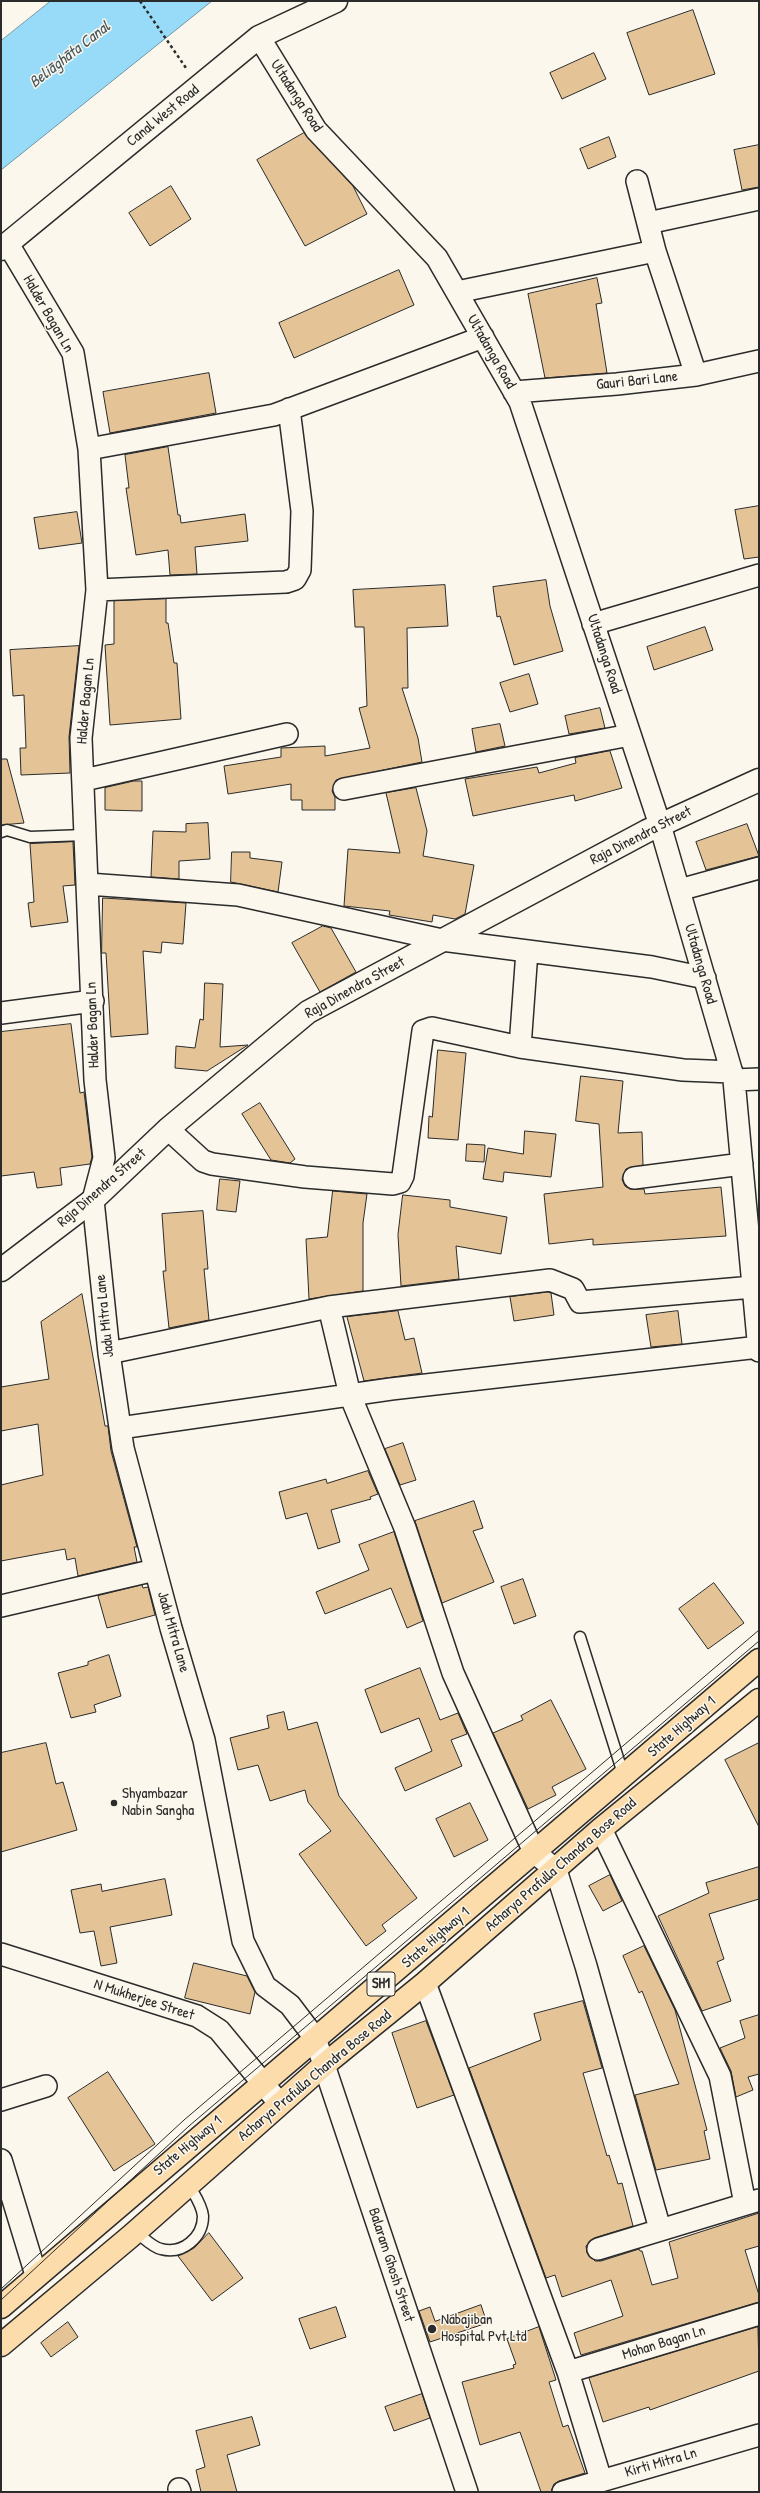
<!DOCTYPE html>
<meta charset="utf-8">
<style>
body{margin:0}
#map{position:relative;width:760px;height:2493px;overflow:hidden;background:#fbf7ec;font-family:"Patrick Hand",sans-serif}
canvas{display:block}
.frame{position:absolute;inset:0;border:2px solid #2b2b2b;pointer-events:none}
</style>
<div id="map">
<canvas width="760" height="2493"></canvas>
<div class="frame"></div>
</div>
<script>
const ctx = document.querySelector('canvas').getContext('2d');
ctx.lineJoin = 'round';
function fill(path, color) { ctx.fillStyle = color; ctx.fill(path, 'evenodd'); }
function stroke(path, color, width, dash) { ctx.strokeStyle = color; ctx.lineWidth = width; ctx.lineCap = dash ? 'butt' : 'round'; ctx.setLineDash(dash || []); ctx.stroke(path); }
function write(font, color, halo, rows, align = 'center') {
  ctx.font = font + ' "Patrick Hand",sans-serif'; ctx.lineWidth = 3; ctx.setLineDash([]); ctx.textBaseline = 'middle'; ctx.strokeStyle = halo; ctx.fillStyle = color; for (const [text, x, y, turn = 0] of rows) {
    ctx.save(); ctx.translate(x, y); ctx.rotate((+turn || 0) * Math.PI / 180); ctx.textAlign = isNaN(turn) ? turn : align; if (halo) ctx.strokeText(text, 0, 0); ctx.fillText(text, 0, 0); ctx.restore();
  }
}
const water = new Path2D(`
 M 51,1 L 212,1 L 1,170 L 1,41 Z`);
fill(water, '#97dbf9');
stroke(water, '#6c95a7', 1);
const building = new Path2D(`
 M 693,10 L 715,74 L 649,95 L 627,33 Z
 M 594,53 L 606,79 L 562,99 L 550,73 Z
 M 304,133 L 353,186 L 367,214 L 305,246 L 257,160 Z
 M 609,137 L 616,157 L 588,169 L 580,149 Z
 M 759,145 L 759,187 L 742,190 L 734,150 Z
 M 171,186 L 191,219 L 150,246 L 129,213 Z
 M 399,270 L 414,305 L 294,358 L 279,323 Z
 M 597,278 L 602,303 L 596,304 L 607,373 L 545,378 L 528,294 Z
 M 209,373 L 216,413 L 110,433 L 103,392 Z
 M 168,447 L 178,515 L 180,515 L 181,523 L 245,514 L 248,541 L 195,547 L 197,574 L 170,575 L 168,550 L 136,555 L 126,488 L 129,488 L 125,455 Z
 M 759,506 L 759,557 L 744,559 L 735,510 Z
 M 77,512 L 82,543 L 39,549 L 34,518 Z
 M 546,580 L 550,606 L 563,651 L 514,665 L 500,616 L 497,617 L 493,587 Z
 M 445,585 L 448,626 L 407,628 L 408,688 L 402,688 L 418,738 L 422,762 L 336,780 L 332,791 L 335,797 L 335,810 L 302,810 L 302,800 L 291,800 L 291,784 L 228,794 L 224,766 L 281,757 L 281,748 L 325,746 L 325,756 L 370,748 L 359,708 L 367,706 L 364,627 L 355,627 L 353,590 Z
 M 166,599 L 166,623 L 168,623 L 174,663 L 177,663 L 181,719 L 110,725 L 105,645 L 114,644 L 114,601 Z
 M 705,627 L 713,650 L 654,670 L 647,647 Z
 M 79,646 L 69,737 L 70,773 L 21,775 L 20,748 L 26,748 L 24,695 L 13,696 L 10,650 Z
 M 529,674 L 538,704 L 510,712 L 500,683 Z
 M 600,708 L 605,728 L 569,734 L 565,716 Z
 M 500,724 L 505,746 L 476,752 L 472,729 Z
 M 610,751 L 622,788 L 575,801 L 574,795 L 473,816 L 465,779 L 537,767 L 539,773 L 576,763 L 575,758 Z
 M 1,759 L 7,759 L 24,823 L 1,825 Z
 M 134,781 L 142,781 L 142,811 L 105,810 L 105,788 Z
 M 416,788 L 427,831 L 423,856 L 474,865 L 465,914 L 455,919 L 433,915 L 432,922 L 389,915 L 390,911 L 344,906 L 348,849 L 400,853 L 386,793 Z
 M 208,823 L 210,859 L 179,861 L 179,879 L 151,877 L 153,831 L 186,832 L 186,824 Z
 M 747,824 L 759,856 L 706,870 L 696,842 Z
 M 73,842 L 75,885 L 63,886 L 68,922 L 31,927 L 28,903 L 34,902 L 30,844 Z
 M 232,852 L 250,852 L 250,858 L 282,862 L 278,892 L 231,882 Z
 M 103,898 L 186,903 L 183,944 L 162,942 L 161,953 L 143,951 L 148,1034 L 111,1037 L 106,953 L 102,953 Z
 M 323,926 L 331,928 L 356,972 L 320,992 L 292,943 Z
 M 205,983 L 223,984 L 220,1047 L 248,1045 L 207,1071 L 175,1068 L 176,1046 L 195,1048 L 200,1019 L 203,1020 Z
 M 71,1024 L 80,1093 L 84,1092 L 92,1157 L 90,1164 L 60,1168 L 62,1185 L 37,1188 L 34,1172 L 1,1176 L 1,1032 Z
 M 438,1050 L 466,1053 L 458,1140 L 428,1138 L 429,1116 L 432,1117 Z
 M 581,1076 L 623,1081 L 618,1133 L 642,1132 L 643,1165 L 626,1169 L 622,1179 L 625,1186 L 630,1189 L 644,1189 L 645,1194 L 721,1187 L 726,1236 L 593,1245 L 593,1239 L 549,1244 L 544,1194 L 603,1187 L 599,1124 L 576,1121 Z
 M 260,1103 L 295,1159 L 290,1163 L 271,1160 L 242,1114 Z
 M 525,1131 L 556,1134 L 551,1177 L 504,1172 L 503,1182 L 483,1179 L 488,1148 L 523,1154 Z
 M 467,1144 L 485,1145 L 484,1162 L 466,1161 Z
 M 220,1179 L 240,1181 L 236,1212 L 217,1210 Z
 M 333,1191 L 367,1194 L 363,1223 L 363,1291 L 309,1299 L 306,1239 L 327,1237 Z
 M 403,1195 L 450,1200 L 450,1207 L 507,1217 L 501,1254 L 456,1246 L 459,1279 L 401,1286 L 398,1235 Z
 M 203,1211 L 208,1269 L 204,1269 L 209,1320 L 169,1328 L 163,1271 L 166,1271 L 162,1214 Z
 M 548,1292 L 551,1293 L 554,1315 L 514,1321 L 510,1297 Z
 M 82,1294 L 105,1426 L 108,1426 L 111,1451 L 137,1547 L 134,1547 L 137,1562 L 78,1576 L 75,1558 L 67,1560 L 65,1549 L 1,1561 L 1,1485 L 43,1475 L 38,1424 L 1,1431 L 1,1387 L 49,1379 L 41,1322 Z
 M 398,1311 L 405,1340 L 414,1338 L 422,1373 L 364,1381 L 347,1317 Z
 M 678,1311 L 682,1344 L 651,1347 L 646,1315 Z
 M 403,1443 L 416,1480 L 400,1485 L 385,1449 Z
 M 368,1471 L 378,1494 L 370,1497 L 371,1499 L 331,1510 L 340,1542 L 318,1549 L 307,1513 L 286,1519 L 279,1492 L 326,1479 L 327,1483 Z
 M 474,1501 L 483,1528 L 473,1531 L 494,1582 L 442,1603 L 415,1521 Z
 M 394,1532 L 423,1621 L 407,1628 L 391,1588 L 325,1614 L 316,1592 L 369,1570 L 359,1545 Z
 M 523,1579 L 536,1616 L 514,1624 L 501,1587 Z
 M 714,1583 L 744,1623 L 708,1649 L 679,1609 Z
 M 142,1585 L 143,1588 L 148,1587 L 155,1615 L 107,1628 L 98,1596 Z
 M 109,1655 L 121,1696 L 94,1705 L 96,1712 L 71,1718 L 58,1673 L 88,1665 L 88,1662 Z
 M 420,1668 L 440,1720 L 458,1713 L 467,1734 L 451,1740 L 462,1766 L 405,1791 L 395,1768 L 432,1751 L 419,1718 L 381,1733 L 365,1690 Z
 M 551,1700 L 586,1769 L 552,1787 L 556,1795 L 528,1809 L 493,1733 L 523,1720 L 521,1716 Z
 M 284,1712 L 288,1730 L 317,1722 L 339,1796 L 417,1898 L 382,1925 L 386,1931 L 366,1946 L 299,1854 L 331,1831 L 308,1802 L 305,1790 L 270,1801 L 258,1765 L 238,1770 L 230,1738 L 269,1728 L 267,1716 Z
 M 46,1743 L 56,1784 L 63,1782 L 77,1830 L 1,1852 L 1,1753 Z
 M 759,1743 L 759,1827 L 725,1760 Z
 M 470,1803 L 488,1840 L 454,1857 L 436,1819 Z
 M 759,1867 L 759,1899 L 709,1914 L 724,1959 L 717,1962 L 731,2001 L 702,2011 L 658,1916 L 709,1893 L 706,1883 Z
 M 610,1875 L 622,1901 L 603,1911 L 589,1886 Z
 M 165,1879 L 172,1915 L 110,1927 L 117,1963 L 101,1966 L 94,1931 L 80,1933 L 71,1890 L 101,1884 L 102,1891 Z
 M 644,1946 L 675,2010 L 707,2130 L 704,2131 L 710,2159 L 656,2170 L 635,2095 L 679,2084 L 642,1991 L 639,1993 L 623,1956 Z
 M 194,1963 L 247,1976 L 255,1992 L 250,2014 L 185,1998 Z
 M 583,2001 L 602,2068 L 583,2073 L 607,2156 L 609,2155 L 618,2184 L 622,2183 L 633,2226 L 594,2238 L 586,2246 L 587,2253 L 595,2261 L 601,2261 L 639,2249 L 640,2251 L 642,2251 L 652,2285 L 678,2278 L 669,2242 L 759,2213 L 759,2246 L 745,2250 L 759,2295 L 759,2302 L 581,2355 L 574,2333 L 623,2316 L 611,2280 L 562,2297 L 555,2275 L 546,2278 L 469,2068 L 541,2040 L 534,2014 Z
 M 759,2015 L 759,2074 L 748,2077 L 753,2090 L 736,2097 L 731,2071 L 720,2048 L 745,2038 L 740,2021 Z
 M 426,2021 L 454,2095 L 417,2108 L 392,2033 Z
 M 108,2072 L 155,2144 L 114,2171 L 68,2098 Z
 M 209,2233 L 243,2278 L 212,2301 L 178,2256 L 194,2248 Z
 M 481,2305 L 487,2323 L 430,2342 L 419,2311 L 430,2307 L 435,2321 Z
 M 336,2307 L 346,2337 L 310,2349 L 299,2319 Z
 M 68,2322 L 78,2337 L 51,2357 L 41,2343 Z
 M 539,2327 L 556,2380 L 549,2382 L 563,2427 L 568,2425 L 585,2473 L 559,2481 L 554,2484 L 551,2492 L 541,2492 L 520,2432 L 480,2445 L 462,2382 L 514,2368 L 513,2365 L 516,2364 L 507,2339 Z
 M 758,2327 L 759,2371 L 650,2410 L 649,2407 L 603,2422 L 589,2378 Z
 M 422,2394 L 430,2418 L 394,2431 L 385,2407 Z
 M 252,2417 L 260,2445 L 227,2455 L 237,2492 L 201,2492 L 196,2470 L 205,2467 L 196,2431 Z`);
fill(building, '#e4c396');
stroke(building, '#2b2b2b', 1);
const service = new Path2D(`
 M 1,832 L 7,830 L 30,837 L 85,835
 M 580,1637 L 624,1777
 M 136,2232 C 143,2237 152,2247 161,2249 C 183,2255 203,2237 203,2216 C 202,2205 194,2194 189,2185`);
const minor = new Path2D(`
 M 259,37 L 316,130 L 437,258 L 520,402 L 660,825 L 734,1080 L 759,1351
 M 637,181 L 655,251 L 696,375
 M 648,223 L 759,199
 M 8,244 L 73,353 L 89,449 L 97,590 L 81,738 L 95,1080 L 104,1158 L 93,1200 L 109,1353 L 123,1448 L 171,1628 L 204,1740 L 243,1941 L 265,1986 L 290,2005 L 315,2038 L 467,2492
 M 457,292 L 655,251
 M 514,392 L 617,384 L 696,375 L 759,361
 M 89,449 L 274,415 L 483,337
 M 97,590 L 286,582 L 295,579 L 300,570 L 302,511 L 289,409
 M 593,624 L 759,575
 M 84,780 L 287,734
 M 344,789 L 630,735
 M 88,884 L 238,895 L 442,940 L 652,967 L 705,978
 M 679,890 L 759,868
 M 527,951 L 520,1047 L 683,1070 L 732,1072
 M 1,1013 L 93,1001
 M 734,1080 L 759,1079
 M 168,1129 L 203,1161 L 212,1164 L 305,1177 L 393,1184 L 400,1182 L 403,1176 L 423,1031 L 432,1028 L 520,1047
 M 634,1178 L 742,1164
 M 329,1307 L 350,1395 L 405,1528 L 453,1673 L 534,1852 L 556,1870 L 586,1966 L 660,2229
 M 109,1353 L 329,1307 L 550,1280 L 573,1289 L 580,1302 L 753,1287
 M 120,1428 L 391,1389 L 759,1347
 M 1,1606 L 155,1570
 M 601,1829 L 720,2076 L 745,2204
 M 1,1954 L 197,2016 L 219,2030 L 280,2104
 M 425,1983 L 568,2372 L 601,2480
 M 1,2100 L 46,2086
 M 1,2160 L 36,2275
 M 598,2249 L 759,2200
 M 568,2372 L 759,2314
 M 179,2489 L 180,2492
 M 563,2492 L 759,2435`);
const secondary = new Path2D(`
 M 1,249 L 259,37 L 336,1
 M 1,1270 L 93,1200 L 168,1129 L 308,1012 L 647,831 L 759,780`);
const primary = new Path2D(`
 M 1,2307 L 759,1660
 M 1,2345 L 131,2236 L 324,2065 L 425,1983 L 601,1829 L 759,1700`);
stroke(service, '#2b2b2b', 13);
stroke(minor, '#2b2b2b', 24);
stroke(secondary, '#2b2b2b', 25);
stroke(primary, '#2b2b2b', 25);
stroke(new Path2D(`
 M 140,1 L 186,68`), '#2b2b2b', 2.5, [3, 3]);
stroke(service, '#fbf7ec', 10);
stroke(minor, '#fbf7ec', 21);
stroke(secondary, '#fbf7ec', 22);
stroke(primary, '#fddcac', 22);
stroke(new Path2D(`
 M 1,2289 L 184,2120 L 759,1630
 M 1,2300 L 189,2126 L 759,1641`), '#2b2b2b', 1);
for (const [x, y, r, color] of [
 [114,1803,4,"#2b2b2b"],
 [432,2329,5,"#2b2b2b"]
]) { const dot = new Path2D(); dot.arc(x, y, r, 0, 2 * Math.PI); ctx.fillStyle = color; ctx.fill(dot); stroke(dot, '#fbf7ec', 1.5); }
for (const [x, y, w] of [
 [381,1984,28]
]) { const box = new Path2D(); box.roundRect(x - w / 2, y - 12, w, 24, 3); ctx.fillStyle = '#fbf7ec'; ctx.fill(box); stroke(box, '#2b2b2b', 1); }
write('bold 14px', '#2b2b2b', null, [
 ["SH1",381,1984]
]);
write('15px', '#2b2b2b', '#fbf7ec', [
 ["Ultadanga Road",296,96,57],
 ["Canal West Road",163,116,-39],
 ["Halder Bagan Ln",48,314,60],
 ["Ultadanga Road",491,352,60],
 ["Gauri Bari Lane",637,381,-6],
 ["Ultadanga Road",604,654,72],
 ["Halder Bagan Ln",86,701,-85],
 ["Raja Dinendra Street",641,836,-27],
 ["Ultadanga Road",700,964,74],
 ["Raja Dinendra Street",355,988,-29],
 ["Halder Bagan Ln",93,1025,-92],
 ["Raja Dinendra Street",102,1188,-41],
 ["Jadu Mitra Lane",105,1316,-96],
 ["Jadu Mitra Lane",173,1632,74],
 ["State Highway 1",682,1727,-41],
 ["Acharya Prafulla Chandra Bose Road",561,1865,-41],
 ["State Highway 1",436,1938,-41],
 ["N Mukherjee Street",144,2000,18],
 ["Acharya Prafulla Chandra Bose Road",315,2076,-40],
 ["State Highway 1",188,2146,-40],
 ["Balaram Ghosh Street",391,2265,72],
 ["Mohan Bagan Ln",664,2343,-17],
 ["Kirti Mitra Ln",661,2463,-16]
]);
write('15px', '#2b2b2b', '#fbf7ec', [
 ["Shyambazar",122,1794],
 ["Nabin Sangha",122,1811],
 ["Nabajiban",441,2320],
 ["Hospital Pvt Ltd",441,2337]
], 'left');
write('italic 16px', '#46575e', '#fbf7ec', [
 ["Beliāghāta Canal",70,55,-38]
]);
</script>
